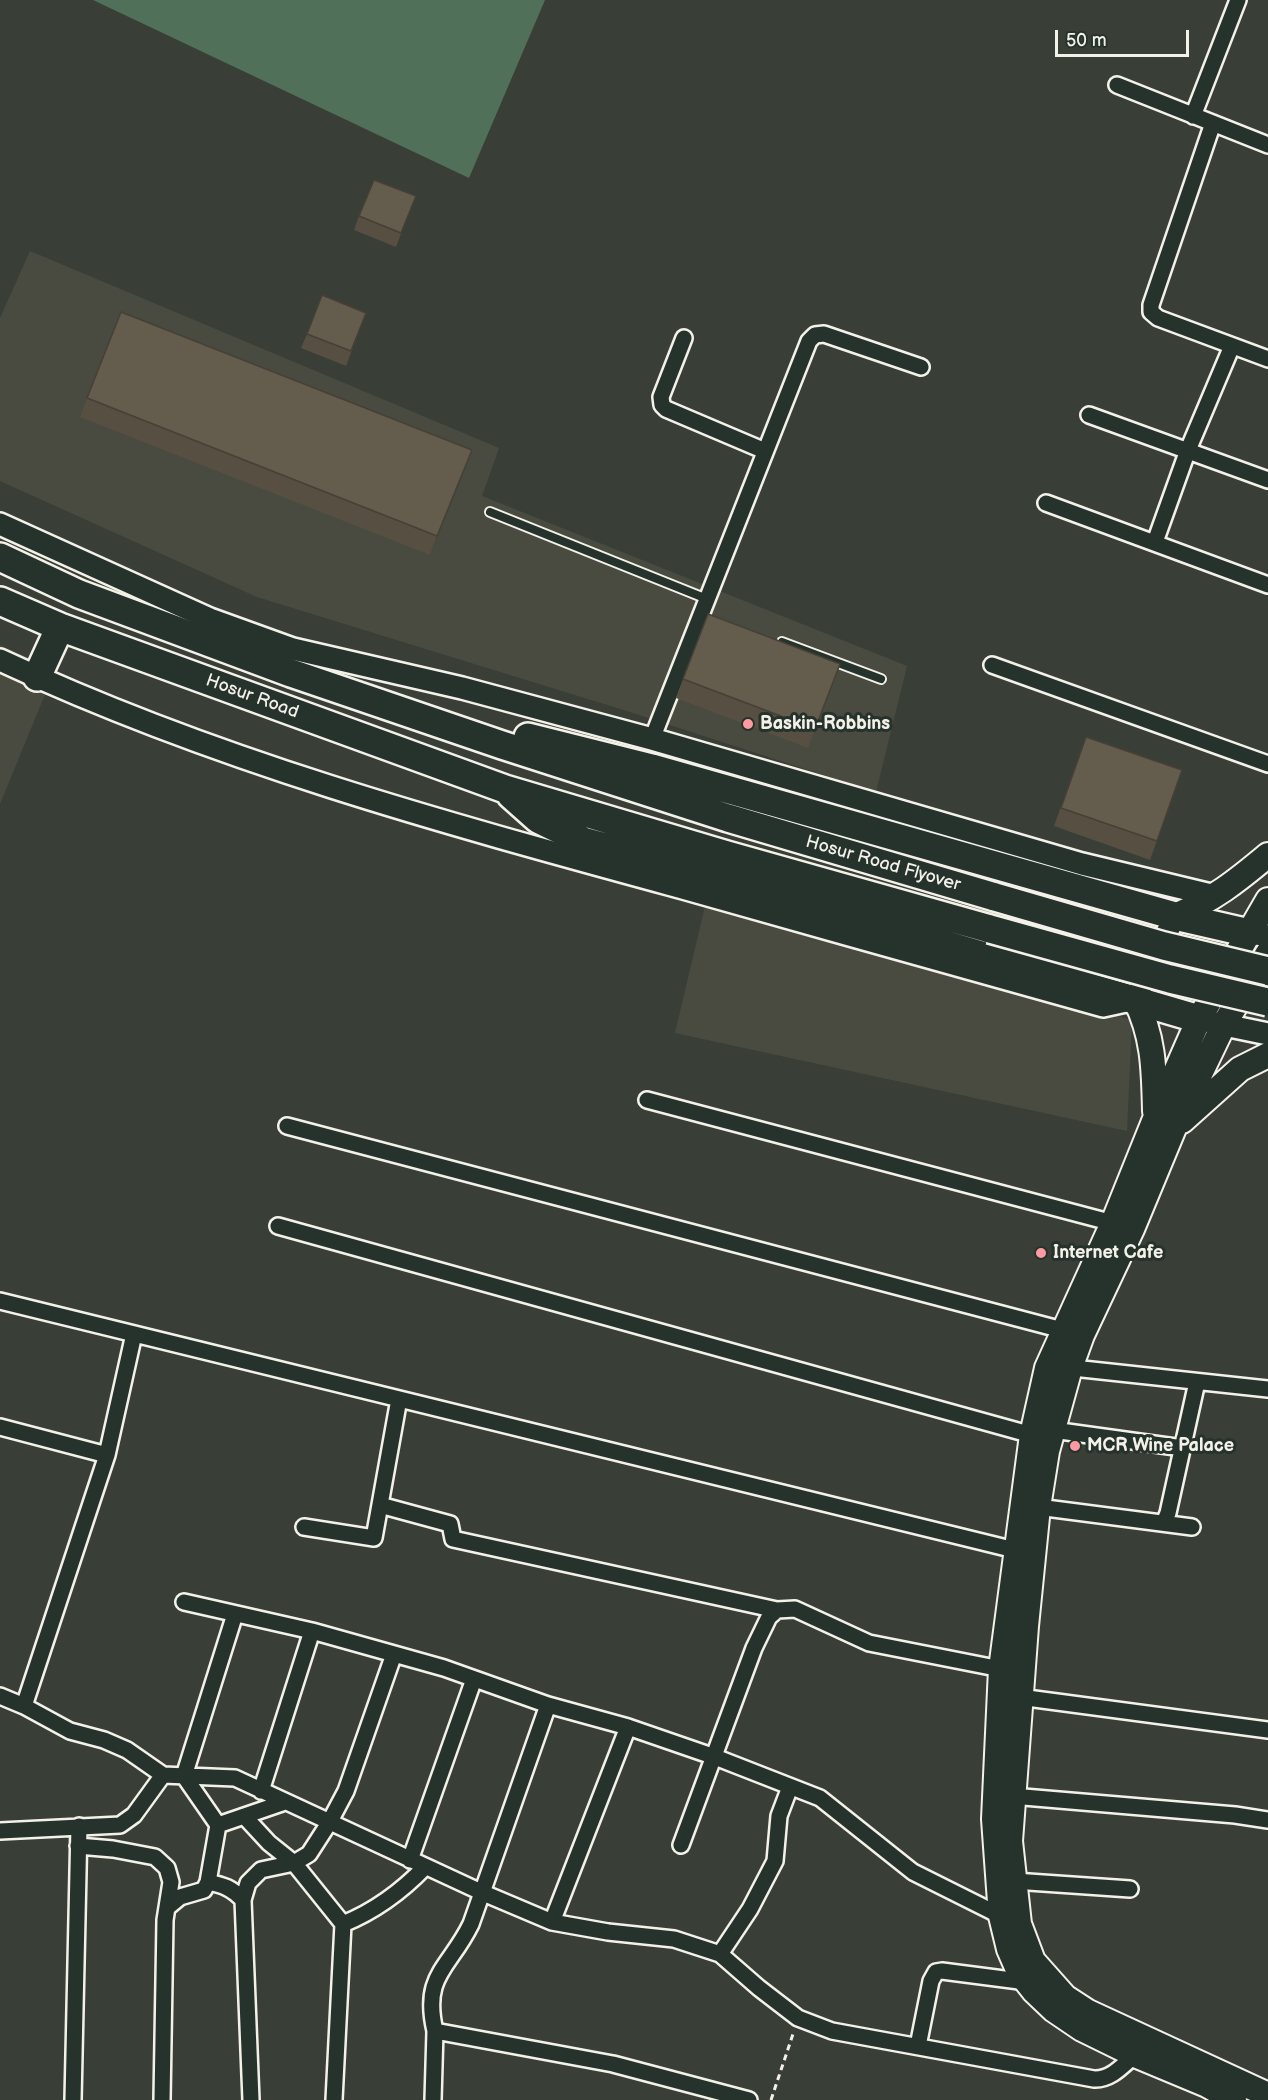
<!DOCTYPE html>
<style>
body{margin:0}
#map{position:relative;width:1268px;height:2100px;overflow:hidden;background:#393f37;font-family:"Balsamiq Sans",sans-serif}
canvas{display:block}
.scale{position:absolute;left:1055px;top:30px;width:134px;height:27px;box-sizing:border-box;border:3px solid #f4f1e8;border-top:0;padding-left:8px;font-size:18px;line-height:21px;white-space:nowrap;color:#f4f1e8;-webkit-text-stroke:4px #26332d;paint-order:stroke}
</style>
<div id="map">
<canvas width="1268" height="2100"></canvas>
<div class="scale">50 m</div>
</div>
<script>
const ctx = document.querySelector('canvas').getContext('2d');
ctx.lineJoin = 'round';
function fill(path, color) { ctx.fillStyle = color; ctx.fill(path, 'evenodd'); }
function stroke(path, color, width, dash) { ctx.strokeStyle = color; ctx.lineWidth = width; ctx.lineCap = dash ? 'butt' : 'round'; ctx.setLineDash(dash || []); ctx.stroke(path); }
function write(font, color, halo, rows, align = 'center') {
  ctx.font = font + ' "Balsamiq Sans",sans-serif'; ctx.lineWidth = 6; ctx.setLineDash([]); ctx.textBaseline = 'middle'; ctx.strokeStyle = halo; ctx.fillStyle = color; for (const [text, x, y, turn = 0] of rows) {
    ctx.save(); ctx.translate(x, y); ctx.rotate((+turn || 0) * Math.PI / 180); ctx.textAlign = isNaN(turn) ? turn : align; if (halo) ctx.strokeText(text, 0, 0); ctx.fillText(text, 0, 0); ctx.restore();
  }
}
fill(new Path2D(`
 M 30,251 L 499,448 L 482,496 L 907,666 L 876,792 L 630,712 L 257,597 L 0,481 L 0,318 Z
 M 0,645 L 55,670 L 0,804 Z
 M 706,902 L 1132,1020 L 1127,1131 L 675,1033 Z`), '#494b41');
fill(new Path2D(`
 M 93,0 L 545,0 L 469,178 Z`), '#517059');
const lane = new Path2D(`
 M 490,512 L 707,599
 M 782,642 L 881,679`);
const street = new Path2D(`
 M 1117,85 L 1268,145
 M 1193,116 L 1238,0
 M 1213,123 L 1151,305 L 1151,312 L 1158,318 L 1268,359
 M 684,338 L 661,397 L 662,405 L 666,409 L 765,451
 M 1089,415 L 1268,480
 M 1046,503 L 1268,585
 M 1155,542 L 1188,450 L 1232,346
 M 992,665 L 1268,764
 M 652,739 L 809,341 L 815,335 L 824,334 L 921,367
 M 647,1100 L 1113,1223
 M 287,1126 L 1070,1332
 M 278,1226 L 1032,1435
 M 0,1301 L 1023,1552
 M 1064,1367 L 1268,1389
 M 0,1427 L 107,1455 L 24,1706
 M 1053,1430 L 1183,1448
 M 107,1455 L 134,1334
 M 380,1505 L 450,1524 L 453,1539 L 777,1610
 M 1038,1507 L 1192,1527
 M 1164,1523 L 1168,1513 L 1197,1382
 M 304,1527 L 374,1538 L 399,1399
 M 184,1602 L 312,1631 L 444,1668 L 548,1705 L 628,1727 L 715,1757 L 820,1798 L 913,1872 L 1001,1916
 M 0,1696 L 24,1706 L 70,1731 L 104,1740 L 127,1750 L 163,1775 L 235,1778 L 481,1892 L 552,1922 L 608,1932 L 674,1939 L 720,1954 L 759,1988 L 798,2018 L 832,2031 L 1094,2079 C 1111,2080 1123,2065 1135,2055
 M 1012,1696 L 1268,1730
 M 261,1791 L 312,1631
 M 1012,1796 L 1235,1815 L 1268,1820
 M 244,1816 L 269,1843 L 294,1863 L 343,1924 L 334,2100
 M 218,1825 L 285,1802
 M 0,1831 L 120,1825 L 134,1815 L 163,1775
 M 681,1845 L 754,1648 L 769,1617 L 777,1610 L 795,1609 L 869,1643 L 1001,1669
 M 78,1846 L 113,1849 L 155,1857 L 167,1868 L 171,1882 L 165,1920 L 162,2100
 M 410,1860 L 474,1679
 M 1014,1881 L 1130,1889
 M 208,1882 C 223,1885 232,1888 243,1900
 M 168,1907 L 180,1897 L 204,1890 L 208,1882 L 218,1825 L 184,1776 L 235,1614
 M 552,1922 L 628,1727
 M 343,1924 C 375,1911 401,1892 425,1867
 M 720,1954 L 750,1909 L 775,1861 L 779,1816 L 790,1787
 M 435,2031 C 422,1975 449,1969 471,1924 L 548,1705
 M 918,2046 L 931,1981 L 936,1972 L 942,1971 L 1027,1982
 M 73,2100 L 79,1826
 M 251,2100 L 243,1900 L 248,1883 L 261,1870 L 294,1863 L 309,1854 L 329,1823 L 346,1791 L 394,1654
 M 433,2100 L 435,2031 L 613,2064 L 749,2100`);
const secondary = new Path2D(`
 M 0,524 L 210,619 L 293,649 L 462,688 L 652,739 L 1082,864 L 1215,896
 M 0,660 C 218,762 452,825 683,888 C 823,927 963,968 1103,1006 L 1135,999 L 1175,916
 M 1249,933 L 1268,936
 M 1210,1022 L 1268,1034`);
const primary = new Path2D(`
 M 1175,916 C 1213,900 1237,881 1268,855
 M 1268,953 L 1224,1024 L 1174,1128 L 1132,1229 L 1082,1335 L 1070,1368 L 1047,1451 L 1038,1507 L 1026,1626 L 1010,1841 L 1019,1924 L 1033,1961 L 1065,1997 L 1088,2012 L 1268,2095
 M 1135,999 C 1154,1037 1154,1070 1155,1111
 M 1182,1121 L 1240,1069 L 1268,1055
 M 1234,2100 L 1207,2085 L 1135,2055 L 1082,2029 L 1054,2010 L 1034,1991 L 1019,1972 L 1009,1949 L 1001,1916 L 994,1819 L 1001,1669 L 1032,1435 L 1047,1368 L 1113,1223 L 1155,1119 L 1199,1019 L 1268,900`);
const highway = new Path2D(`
 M 0,557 L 79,594 L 291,673 L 502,745 L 728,818 L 995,897
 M 0,601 L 60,627 L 505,789 L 727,855 L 990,929
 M 37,677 L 60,627
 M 528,737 L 652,768 L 1175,916 L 1249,933
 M 511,795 L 538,819 L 583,841 L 688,869 L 1199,1019`);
stroke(lane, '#f4f1e8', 12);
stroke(street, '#f4f1e8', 20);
stroke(secondary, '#f4f1e8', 26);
stroke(primary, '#f4f1e8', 28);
stroke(highway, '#f4f1e8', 32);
stroke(new Path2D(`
 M 771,2100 L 794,2031`), '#f4f1e8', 3, [6, 4.5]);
stroke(lane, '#26332d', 8);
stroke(street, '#26332d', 15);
stroke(secondary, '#26332d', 21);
stroke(primary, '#26332d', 24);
stroke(highway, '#26332d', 27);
const highwayBridge = new Path2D(`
 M 995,897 L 1164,946 L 1268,971
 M 990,929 L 1170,979 L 1268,1002`);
stroke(highwayBridge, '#f4f1e8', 32, []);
stroke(highwayBridge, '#26332d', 27);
fill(new Path2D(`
 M 410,210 L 396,247 L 354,230 L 359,216 Z
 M 366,313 L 346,366 L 301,348 L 307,334 Z
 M 87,398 L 465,469 L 430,555 L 80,417 Z
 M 840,664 L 808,748 L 676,698 L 683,679 Z
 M 1086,737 L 1182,770 L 1150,860 L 1054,826 Z`), '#564f42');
fill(new Path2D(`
 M 472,450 L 465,469 L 430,555 L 437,536 Z`), '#464036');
const building = new Path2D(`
 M 374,180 L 416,196 L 401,233 L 359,216 Z
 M 322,295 L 366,313 L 351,351 L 307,334 Z
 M 121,312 L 472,450 L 437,536 L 87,398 Z
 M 708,614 L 840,664 L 815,729 L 683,679 Z
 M 1086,737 L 1182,770 L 1157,841 L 1061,808 Z`);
fill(building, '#645c4d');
stroke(building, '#464036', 1.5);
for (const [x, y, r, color] of [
 [748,724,6,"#ff9aa2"],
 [1041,1253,6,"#ff9aa2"],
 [1075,1446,6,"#ff9aa2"]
]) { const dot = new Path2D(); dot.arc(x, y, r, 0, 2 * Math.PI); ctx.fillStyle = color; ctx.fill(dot); stroke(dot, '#26332d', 2); }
write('18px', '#f4f1e8', '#26332d', [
 ["Hosur Road",252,697,20],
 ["Hosur Road Flyover",883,864,16]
]);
write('bold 18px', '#f4f1e8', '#26332d', [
 ["Baskin-Robbins",760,724],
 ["Internet Cafe",1053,1253],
 ["MCR Wine Palace",1087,1446]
], 'left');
</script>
